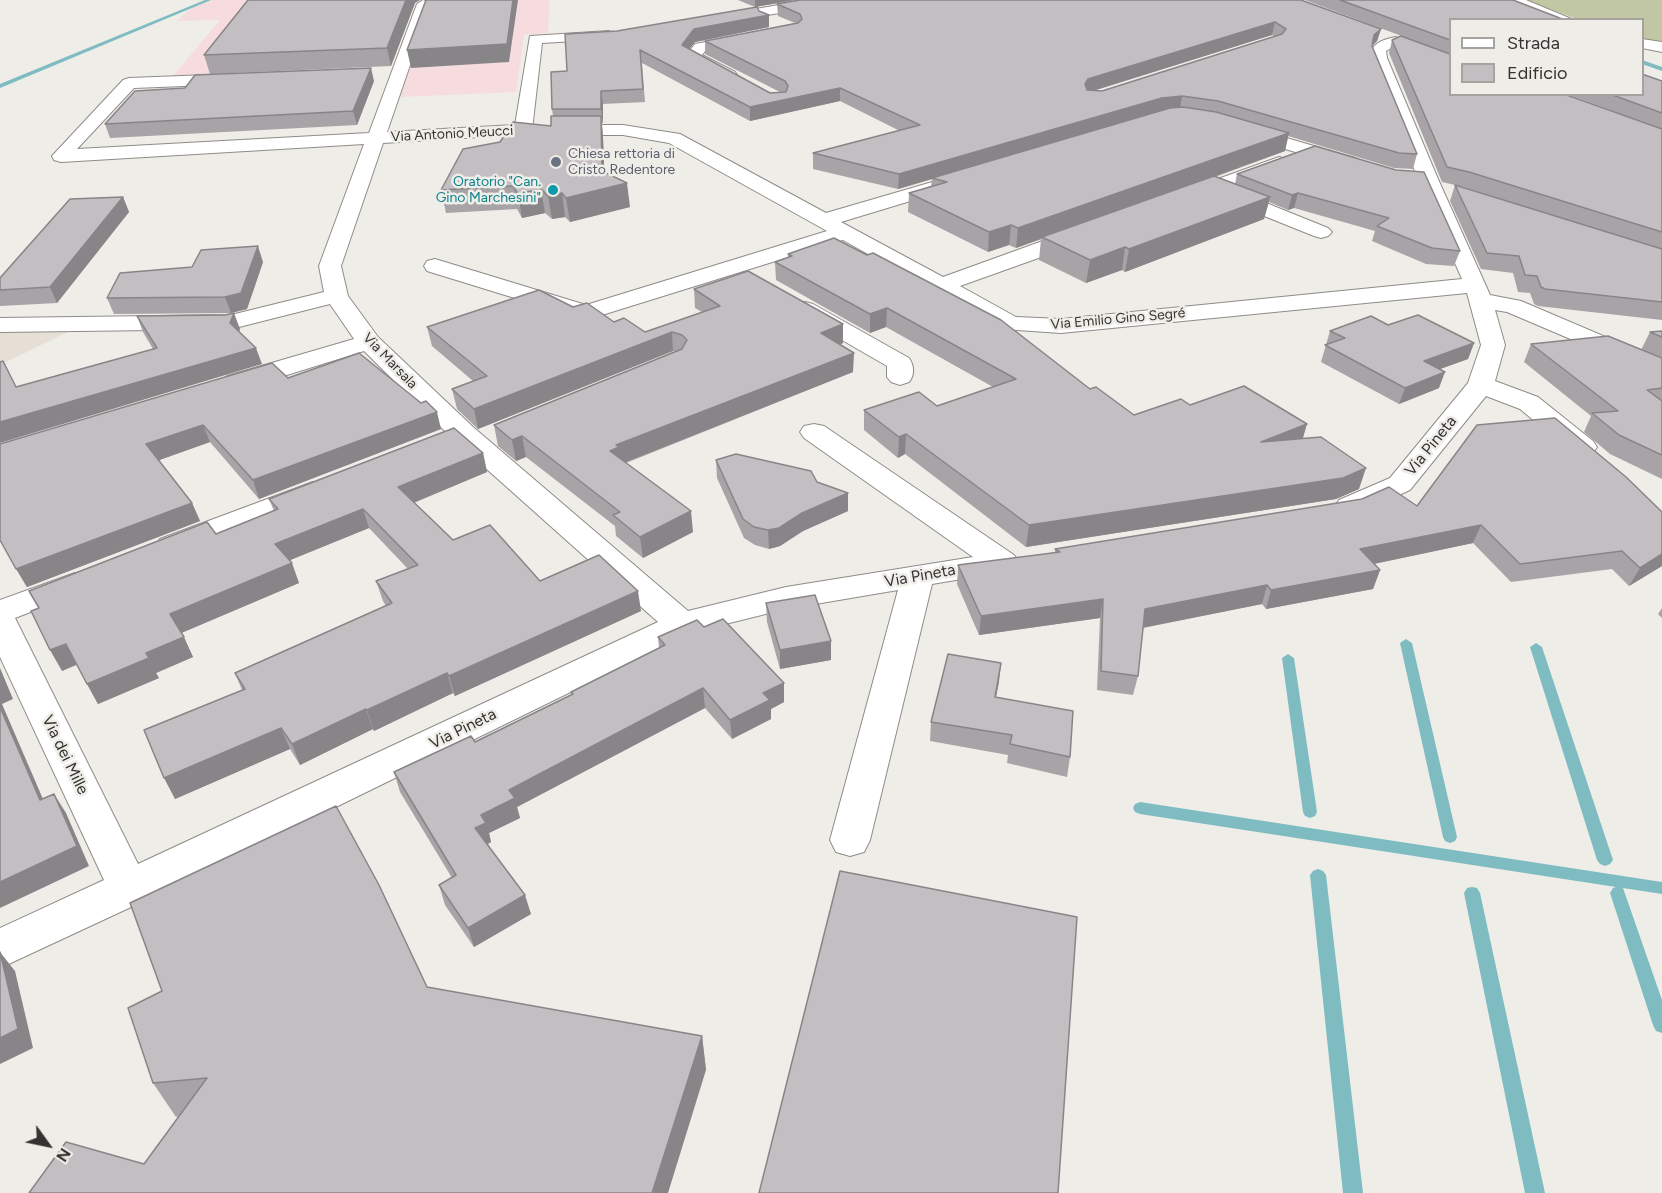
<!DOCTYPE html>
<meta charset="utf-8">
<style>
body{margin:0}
#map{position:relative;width:1662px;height:1193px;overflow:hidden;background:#efede8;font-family:Figtree,sans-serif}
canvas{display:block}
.legend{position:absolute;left:1449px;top:18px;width:195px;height:78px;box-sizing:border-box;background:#efede8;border:2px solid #a4a39f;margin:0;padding:8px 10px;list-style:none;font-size:18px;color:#343331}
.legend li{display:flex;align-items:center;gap:12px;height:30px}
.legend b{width:30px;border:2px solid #a4a39f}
.north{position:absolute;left:18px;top:1115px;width:60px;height:60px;-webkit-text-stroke:4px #efede8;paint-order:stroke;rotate:123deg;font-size:16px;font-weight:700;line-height:24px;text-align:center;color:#343331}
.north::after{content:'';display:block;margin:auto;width:21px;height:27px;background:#343331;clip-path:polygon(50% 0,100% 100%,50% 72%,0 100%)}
</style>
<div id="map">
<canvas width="1662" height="1193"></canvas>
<ul class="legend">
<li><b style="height:8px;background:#fff"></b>Strada</li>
<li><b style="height:16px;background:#c2bec2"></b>Edificio</li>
</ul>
<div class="north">N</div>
</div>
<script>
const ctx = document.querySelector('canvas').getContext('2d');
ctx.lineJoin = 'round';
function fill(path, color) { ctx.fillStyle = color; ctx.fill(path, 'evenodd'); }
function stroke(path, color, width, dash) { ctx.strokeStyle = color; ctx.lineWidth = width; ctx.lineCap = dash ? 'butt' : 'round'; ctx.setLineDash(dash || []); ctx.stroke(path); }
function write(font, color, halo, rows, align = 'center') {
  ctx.font = font + ' Figtree,sans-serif'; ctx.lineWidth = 5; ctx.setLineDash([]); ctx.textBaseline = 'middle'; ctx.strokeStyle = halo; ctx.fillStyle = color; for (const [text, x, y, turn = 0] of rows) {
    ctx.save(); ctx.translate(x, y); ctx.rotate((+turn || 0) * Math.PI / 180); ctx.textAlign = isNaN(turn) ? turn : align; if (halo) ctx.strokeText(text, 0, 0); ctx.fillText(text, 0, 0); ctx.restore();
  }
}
fill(new Path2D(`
 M 210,0 L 550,0 L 548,33 L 524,35 L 516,92 L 399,97 L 431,1 L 333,9 L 300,72 L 172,77 L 220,20 L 177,21 L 193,6 Z`), '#f6dcdf');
fill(new Path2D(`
 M 72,330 L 0,365 L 0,332 Z`), '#e5dfd5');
fill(new Path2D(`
 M 1525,0 L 1662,0 L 1662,43 L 1643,40 L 1642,20 L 1577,19 Z`), '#c1c7a2');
fill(new Path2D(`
 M 205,0 L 211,0 L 0,88 L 0,84 Z
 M 1642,60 L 1662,67 L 1662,71 L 1642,64 Z
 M 1406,639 L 1412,643 L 1457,837 L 1455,841 L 1450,843 L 1445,841 L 1443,837 L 1400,643 Z
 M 1536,643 L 1542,647 L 1613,860 L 1610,864 L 1605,866 L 1600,864 L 1597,860 L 1530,647 Z
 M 1288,654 L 1294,658 L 1317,812 L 1315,816 L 1310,818 L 1305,816 L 1303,812 L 1282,658 Z
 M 1140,802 L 1662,882 L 1662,894 L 1623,888 L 1662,1000 L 1662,1033 L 1656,1031 L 1653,1025 L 1610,893 L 1613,888 L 1616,887 L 1140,814 L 1135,812 L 1133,808 L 1135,804 Z
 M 1318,869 L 1323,871 L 1326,875 L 1363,1193 L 1343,1193 L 1310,875 L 1313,871 Z
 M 1472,887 L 1477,888 L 1480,893 L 1545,1193 L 1525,1193 L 1464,893 L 1467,888 Z`), '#7ebcc2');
const minor = new Path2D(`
 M 423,0 L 431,4 L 387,132 L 515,125 L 530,36 L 609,31 L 616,35 L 609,39 L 542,43 L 532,130 L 529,134 L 383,143 L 341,266 L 348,296 L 378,337 L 473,427 L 688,611 L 786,587 L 973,557 L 804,438 L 800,432 L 804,426 L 814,424 L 824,426 L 1014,555 L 1019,562 L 1014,569 L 1003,572 L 932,584 L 870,840 L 864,852 L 850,856 L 836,852 L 830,840 L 898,590 L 786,609 L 693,632 L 144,901 L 0,968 L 0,928 L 104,880 L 0,657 L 0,600 L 75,573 L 87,576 L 91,583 L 87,590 L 15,618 L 138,864 L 658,622 L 453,439 L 364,351 L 245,388 L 236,390 L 227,388 L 223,382 L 227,376 L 354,339 L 330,304 L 231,329 L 0,332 L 0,318 L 231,315 L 324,292 L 319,266 L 364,144 L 61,162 L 54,160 L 52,156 L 123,80 L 129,78 L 235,74 L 243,79 L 235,84 L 134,88 L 77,149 L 369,133 L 417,4 Z
 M 807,0 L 838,0 L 831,4 L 716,24 L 709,20 L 716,16 Z
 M 1506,0 L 1526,0 L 1574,20 L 1553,20 L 1508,3 Z
 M 749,34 L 756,38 L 754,41 L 705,51 L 702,55 L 735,72 L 737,75 L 735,78 L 723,78 L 685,57 L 695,44 Z
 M 1396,37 L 1403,41 L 1386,51 L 1387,58 L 1438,179 L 1490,295 L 1521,301 L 1662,361 L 1662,378 L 1507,312 L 1495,310 L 1505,345 L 1495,381 L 1538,397 L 1593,441 L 1597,447 L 1593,453 L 1583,455 L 1573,453 L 1520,409 L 1486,396 L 1410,490 L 1361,512 L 1350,515 L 1339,512 L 1335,506 L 1339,500 L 1390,478 L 1468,383 L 1481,345 L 1467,293 L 1061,333 L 1002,329 L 843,240 L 586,320 L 427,271 L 424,266 L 427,261 L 435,259 L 586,305 L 827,231 L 669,143 L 623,135 L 559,135 L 553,134 L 550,130 L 553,126 L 559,125 L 623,125 L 680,134 L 826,213 L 946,178 L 960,178 L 963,182 L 960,186 L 841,222 L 943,277 L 1073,230 L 1081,229 L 1089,230 L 1092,235 L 1089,240 L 960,286 L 1016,317 L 1061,319 L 1462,279 L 1418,179 L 1371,58 C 1369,44 1384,39 1396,37 Z
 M 1642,39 L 1662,42 L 1662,52 L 1642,48 Z
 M 1242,125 L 1355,158 L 1357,162 L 1355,166 L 1348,168 L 1236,134 L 1233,130 L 1236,126 Z
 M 1279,157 L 1286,159 L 1288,163 L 1286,167 L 1229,188 L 1328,228 L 1332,232 L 1328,236 L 1321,238 L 1314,236 L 1217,197 L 1214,193 L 1186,203 L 1179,201 L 1176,197 L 1179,193 Z
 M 805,302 L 813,304 L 909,358 C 914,365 915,375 909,382 L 900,385 L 891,382 L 887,377 L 887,366 L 797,314 L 793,309 L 797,304 Z
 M 313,482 L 323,485 L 328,491 L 323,497 L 182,553 L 171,556 L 160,553 L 155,546 L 160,539 Z`);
stroke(minor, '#8f8c88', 2);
fill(minor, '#fff');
fill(new Path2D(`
 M 738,0 L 795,0 L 755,7 Z
 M 1301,0 L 1381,29 L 1377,41 L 1372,46 L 1417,154 L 1413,169 L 1394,168 L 1288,136 L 1285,151 L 1215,177 L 1235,184 L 1237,174 L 1315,146 L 1460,251 L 1454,266 L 1426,264 L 1372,241 L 1375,231 L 1294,208 L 1288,210 L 1269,202 L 1264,219 L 1125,272 L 1122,270 L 1086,283 L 1039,260 L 1041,239 L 1016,248 L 1009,245 L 988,252 L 908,212 L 909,193 L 931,186 L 932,179 L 898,189 L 813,169 L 813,153 L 900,131 L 840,101 L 750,121 L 642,63 L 645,102 L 603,104 L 603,123 L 602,123 L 603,137 L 604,172 L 630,207 L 570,222 L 565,217 L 552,219 L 545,213 L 522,218 L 517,209 L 446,213 L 441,190 L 500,142 L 551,126 L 553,116 L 552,109 L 567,71 L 617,31 L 759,11 L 769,15 L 769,27 L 695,42 L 689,49 L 770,93 L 780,92 L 705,54 L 705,41 L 795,23 L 778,16 L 777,4 ZM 1272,35 L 1275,37 L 1102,91 L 1093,91 Z
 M 1305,0 L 1513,0 L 1450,20 L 1450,94 L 1616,112 L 1567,94 L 1642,94 L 1662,81 L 1662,320 L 1538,306 L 1534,304 L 1530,293 L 1518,292 L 1513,273 L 1481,269 L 1450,201 L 1455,185 L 1522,206 L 1464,187 L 1442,182 L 1389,53 L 1392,40 L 1415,41 Z
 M 415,3 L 391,66 L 210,74 L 204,55 Z
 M 374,81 L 357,125 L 110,138 L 105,124 Z
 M 123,197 L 129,212 L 57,303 L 0,306 L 0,278 Z
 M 788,254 L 1090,389 L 1134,415 L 1190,405 L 1302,439 L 1359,489 L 1336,499 L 1026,547 L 905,454 L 898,458 L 864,430 L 864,410 L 937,406 L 993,387 L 886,327 L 870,333 L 776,280 L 775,262 L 788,258 Z
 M 263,262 L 247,309 L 231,313 L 114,314 L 107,298 Z
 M 694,289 L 843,324 L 843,343 L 840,345 L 853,372 L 626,463 L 693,532 L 643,558 L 616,536 L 615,526 L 526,457 L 516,461 L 498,446 L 494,425 L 675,351 L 673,351 L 478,429 L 457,409 L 452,389 L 473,381 L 432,346 L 427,327 L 573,307 L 614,322 L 645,332 L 702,312 L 695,308 Z
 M 137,316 L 240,329 L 239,331 L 262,364 L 16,387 L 153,349 L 143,332 Z
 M 1388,325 L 1474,343 L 1468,359 L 1440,369 L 1439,388 L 1399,404 L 1321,362 L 1330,331 Z
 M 1662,331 L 1662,479 L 1610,454 L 1584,432 L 1591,416 L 1524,362 L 1531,344 L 1641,350 L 1650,332 Z
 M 288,378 L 441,429 L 259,499 L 210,442 L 159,460 L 192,503 L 200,521 L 27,587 L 0,540 Z
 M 1477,425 L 1662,566 L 1629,586 L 1612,569 L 1511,582 L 1473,543 L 1374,564 L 1380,570 L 1373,589 L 1266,609 L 1262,604 L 1143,628 L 1138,676 L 1133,695 L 1097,690 L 1100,618 L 979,635 L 957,584 L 958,565 L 1055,553 L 1055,549 L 1417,506 Z
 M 483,453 L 487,472 L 414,502 L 453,540 L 540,581 L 641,611 L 455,696 L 453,693 L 374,731 L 373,729 L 300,765 L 290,749 L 175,799 L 242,690 L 235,673 L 386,606 L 383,601 L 376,581 L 408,569 L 369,528 L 290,560 L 299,583 L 181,633 L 193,657 L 156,673 L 159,678 L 98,704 L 77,665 L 62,671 L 216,534 L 274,511 L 269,499 Z
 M 716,460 L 817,482 L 848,511 L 803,531 L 780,546 L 769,549 L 755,545 L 744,538 L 717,478 Z
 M 766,603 L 831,660 L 780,669 L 767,622 Z
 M 1662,608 L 1662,618 L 1658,614 Z
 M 704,627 L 784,683 L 784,702 L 771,709 L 771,719 L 732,739 L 705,708 L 517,807 L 520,818 L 489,833 L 491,842 L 488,844 L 531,914 L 474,947 L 445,905 L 439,885 L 452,878 L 400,792 L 394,772 L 475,742 L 572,695 L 571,692 L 659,648 L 658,637 Z
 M 999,682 L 996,697 L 1070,757 L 1067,777 L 1007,763 L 1008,755 L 930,741 L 931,722 Z
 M 427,987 L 702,1036 L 706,1070 L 144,1164 L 179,1116 L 176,1117 L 153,1083 Z`), '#a7a3a7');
fill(new Path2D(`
 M 406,0 L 420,0 L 415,3 L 391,66 L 387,48 Z
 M 513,0 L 518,0 L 509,62 L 411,68 L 407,50 Z
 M 755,0 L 795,0 L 755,7 Z
 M 769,15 L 769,27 L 695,42 L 683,57 L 682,45 L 694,29 Z
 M 1275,22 L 1272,35 L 1086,93 L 1085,84 L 1088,79 Z
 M 1381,29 L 1377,41 L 1370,48 L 1374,35 Z
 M 371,68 L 374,81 L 357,125 L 353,111 Z
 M 840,88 L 840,101 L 750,121 L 750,107 Z
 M 601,91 L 603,104 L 603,123 L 601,109 Z
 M 1182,96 L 1180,110 L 932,178 L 932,179 L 898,189 L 899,174 L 1162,98 Z
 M 601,116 L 603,137 L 605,189 L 627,183 L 630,207 L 570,222 L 566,198 L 602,171 Z
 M 1289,133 L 1285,151 L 1044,238 L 1042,237 L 1041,239 L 1016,248 L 1018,228 Z
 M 541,189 L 545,213 L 522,218 L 518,194 Z
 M 562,193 L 565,217 L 552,219 L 548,196 Z
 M 1298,193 L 1294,208 L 1288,210 L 1292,195 Z
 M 123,197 L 129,212 L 57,303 L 50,287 Z
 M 1270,197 L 1264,219 L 1125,272 L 1129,249 Z
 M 1011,225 L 1009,245 L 988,252 L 989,232 Z
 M 258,246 L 263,262 L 247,309 L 231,313 L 225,297 Z
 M 1125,247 L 1122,270 L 1086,283 L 1090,260 Z
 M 887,308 L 886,327 L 870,333 L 870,314 Z
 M 234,313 L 240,329 L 236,340 L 230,323 Z
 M 843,324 L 843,343 L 821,352 L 821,333 Z
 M 672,332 L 673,351 L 478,429 L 474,409 Z
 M 1474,343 L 1468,359 L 1418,377 L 1424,361 Z
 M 256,348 L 262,364 L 0,443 L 0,422 Z
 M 854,353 L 853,372 L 621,464 L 610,451 L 616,445 Z
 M 1445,372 L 1439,388 L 1399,404 L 1405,388 Z
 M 437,412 L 441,429 L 259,499 L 253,480 Z
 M 1307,424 L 1301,445 L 1261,442 Z
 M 203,425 L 210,442 L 154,462 L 146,444 Z
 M 906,434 L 905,454 L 898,458 L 899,437 Z
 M 522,436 L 526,457 L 516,461 L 512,440 Z
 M 483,453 L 487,472 L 404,507 L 398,487 Z
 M 1366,468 L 1359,489 L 1336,499 L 1026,547 L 1029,525 Z
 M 848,493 L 848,511 L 803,531 L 780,546 L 769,549 L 768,530 L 802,513 Z
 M 192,503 L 200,521 L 27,587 L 16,569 Z
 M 363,509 L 369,528 L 283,563 L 275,544 Z
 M 691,511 L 693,532 L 643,558 L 640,537 Z
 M 1481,525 L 1473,543 L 1354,568 L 1360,549 Z
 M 1662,554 L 1662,566 L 1629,586 L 1640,568 Z
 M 292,563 L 299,583 L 179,634 L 170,614 Z
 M 1380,570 L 1373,589 L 1266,609 L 1271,590 Z
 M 1267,585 L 1262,604 L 1141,628 L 1145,609 Z
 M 638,591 L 641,611 L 455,696 L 449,676 Z
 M 1103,599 L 1100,618 L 979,635 L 981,616 Z
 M 184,637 L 193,657 L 156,673 L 159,678 L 98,704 L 87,684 L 146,653 Z
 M 831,641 L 831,660 L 780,669 L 780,650 Z
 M 66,644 L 77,664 L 62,671 L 50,650 Z
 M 1001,663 L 999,682 L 992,716 L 995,697 Z
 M 0,668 L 13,699 L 2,704 L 52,820 L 40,800 L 0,707 Z
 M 447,673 L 453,693 L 374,731 L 367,710 Z
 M 784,683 L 784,702 L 771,709 L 771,719 L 732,739 L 730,720 L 763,693 Z
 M 703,688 L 705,708 L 517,807 L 520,818 L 489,833 L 491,842 L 481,848 L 475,828 L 481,815 L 509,790 Z
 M 366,709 L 373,729 L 300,765 L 292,744 Z
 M 281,728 L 290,749 L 175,799 L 164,778 Z
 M 54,794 L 66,813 L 89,866 L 0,908 L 0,882 Z
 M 525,895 L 531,914 L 474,947 L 468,928 Z
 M 0,952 L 15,971 L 33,1048 L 0,1064 Z
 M 702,1036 L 706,1070 L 668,1193 L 652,1193 Z`), '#888588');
const building = new Path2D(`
 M 248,0 L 406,0 L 387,48 L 204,55 Z
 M 426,0 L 513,0 L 507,44 L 407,50 Z
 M 800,0 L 1301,0 L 1381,29 L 1374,35 L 1372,46 L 1417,154 L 1399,153 L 1218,101 L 1182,96 L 1162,98 L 899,174 L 813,153 L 920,125 L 840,88 L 750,107 L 640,50 L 643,89 L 601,91 L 601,109 L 552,109 L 551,72 L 567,71 L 565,34 L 617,31 L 757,7 L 759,11 L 769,15 L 694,29 L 682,45 L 770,93 L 786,92 L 788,86 L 785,81 L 705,41 L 798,23 L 802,19 L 800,14 L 777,4 ZM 1275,22 L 1286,29 L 1282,34 L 1102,91 L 1087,90 L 1085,84 L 1088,79 Z
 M 1340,0 L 1513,0 L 1565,20 L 1450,20 L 1450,40 Z
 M 1401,36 L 1450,54 L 1450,94 L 1564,94 L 1662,129 L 1662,232 L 1469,172 L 1447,167 L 1392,40 Z
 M 371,68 L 353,111 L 105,124 L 135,91 L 185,88 L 195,75 Z
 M 1642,74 L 1662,81 L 1662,113 L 1610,94 L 1642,94 Z
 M 1183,107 L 1216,112 L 1289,133 L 1018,228 L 1011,225 L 989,232 L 909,193 L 947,182 L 932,178 L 1170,108 Z
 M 551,116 L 601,116 L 602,171 L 627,183 L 566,198 L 562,193 L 548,196 L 541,189 L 518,194 L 513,186 L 441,190 L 463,149 L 500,142 L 513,122 L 551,126 Z
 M 1315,146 L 1396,170 L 1424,172 L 1460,251 L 1432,248 L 1377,226 L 1389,218 L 1298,193 L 1292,195 L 1237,174 Z
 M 1214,176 L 1270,197 L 1129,249 L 1125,247 L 1090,260 L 1042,237 Z
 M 1455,185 L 1662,249 L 1662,302 L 1545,289 L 1541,287 L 1537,276 L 1525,275 L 1519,256 L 1487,253 Z
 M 123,197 L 50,287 L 0,290 L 0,278 L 70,199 Z
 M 834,238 L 867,255 L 873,253 L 1001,320 L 1090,389 L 1096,387 L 1134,415 L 1181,399 L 1190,405 L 1244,386 L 1307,424 L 1261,442 L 1321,437 L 1366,468 L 1343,478 L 1029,525 L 906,434 L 899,437 L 864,410 L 919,392 L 937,406 L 1016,379 L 887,308 L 870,314 L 775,262 L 792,256 L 788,254 Z
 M 258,246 L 241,293 L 225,297 L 107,298 L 120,273 L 192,267 L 201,250 Z
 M 748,271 L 843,324 L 821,333 L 854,353 L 616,445 L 619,447 L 610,451 L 691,511 L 640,537 L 613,515 L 620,512 L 522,436 L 512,440 L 494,425 L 682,349 L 687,340 L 682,335 L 672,332 L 474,409 L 452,389 L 487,376 L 427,327 L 539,290 L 573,307 L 587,303 L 614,322 L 624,318 L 645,332 L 720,306 L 694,289 Z
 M 234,313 L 230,323 L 256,348 L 0,422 L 0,362 L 3,361 L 16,387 L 157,348 L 137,316 L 225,315 Z
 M 1418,315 L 1474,343 L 1424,361 L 1445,372 L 1405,388 L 1325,345 L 1345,338 L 1330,331 L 1371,316 L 1388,325 Z
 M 1662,331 L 1662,337 L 1650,332 Z
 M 1608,336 L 1662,358 L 1662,388 L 1647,390 L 1662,401 L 1662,455 L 1619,435 L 1592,413 L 1618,411 L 1531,344 Z
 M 359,353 L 421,403 L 426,401 L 437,412 L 253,480 L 203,425 L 146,444 L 192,503 L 16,569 L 0,540 L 0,444 L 272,363 L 288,378 Z
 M 1555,418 L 1626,477 L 1662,512 L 1662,554 L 1640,568 L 1622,551 L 1520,564 L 1481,525 L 1360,549 L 1380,570 L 1271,590 L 1267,585 L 1145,609 L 1138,676 L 1101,671 L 1103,599 L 981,616 L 958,565 L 1060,552 L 1055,549 L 1362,499 L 1389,487 L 1417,506 L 1477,425 Z
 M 454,428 L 483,453 L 398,487 L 453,540 L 490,525 L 540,581 L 599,555 L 638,591 L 449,676 L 447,673 L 367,710 L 366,709 L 292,744 L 281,728 L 164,778 L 144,730 L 245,689 L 235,673 L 392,603 L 376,581 L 418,565 L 363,509 L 275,544 L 292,563 L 170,614 L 184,637 L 146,653 L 149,658 L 87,684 L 66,644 L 50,650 L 31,611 L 39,608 L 29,591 L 207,522 L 216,534 L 278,509 L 269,499 Z
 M 736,454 L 811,471 L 817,482 L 848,493 L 802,513 L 779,528 L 768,530 L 754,527 L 743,519 L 716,460 Z
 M 815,595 L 831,641 L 780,650 L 766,603 Z
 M 723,619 L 784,683 L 763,693 L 770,700 L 730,720 L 703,688 L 509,790 L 515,798 L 481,815 L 486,823 L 475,828 L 525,895 L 468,928 L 439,885 L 456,875 L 394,772 L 471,736 L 475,742 L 573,694 L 571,692 L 665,645 L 658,637 L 697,620 L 704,627 Z
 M 948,654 L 1001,663 L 995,697 L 1073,711 L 1070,757 L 1010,744 L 1012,735 L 931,722 Z
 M 0,707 L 40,800 L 54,794 L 77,846 L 0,882 Z
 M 336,806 L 379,885 L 427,987 L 702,1036 L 652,1193 L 29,1193 L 66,1142 L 144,1164 L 207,1078 L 153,1083 L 128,1008 L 162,991 L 130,903 Z
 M 840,871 L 1077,917 L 1058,1193 L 759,1193 Z
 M 0,952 L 18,1029 L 0,1038 Z`);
fill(building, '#c2bec2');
stroke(building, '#888588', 1.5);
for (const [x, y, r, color] of [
 [556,162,6,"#6b7280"],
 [553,190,6,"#0f9aa8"]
]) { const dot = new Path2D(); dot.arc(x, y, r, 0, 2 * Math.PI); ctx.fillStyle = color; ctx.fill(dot); stroke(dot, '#efede8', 2); }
write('14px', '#343331', '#efede8', [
 ["Via Antonio Meucci",452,134,-3],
 ["Via Emilio Gino Segré",1118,319,-5],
 ["Via Marsala",390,361,46]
]);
write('14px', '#5b616d', '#efede8', [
 ["Chiesa rettoria di",568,154],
 ["Cristo Redentore",568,170]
], 'left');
write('14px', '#0d838f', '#efede8', [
 ["Oratorio \"Can.",541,182],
 ["Gino Marchesini\"",541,198]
], 'right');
write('16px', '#343331', '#efede8', [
 ["Via Pineta",1431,446,-51],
 ["Via Pineta",920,576,-10],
 ["Via Pineta",463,729,-26],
 ["Via dei Mille",65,755,64]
]);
</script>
